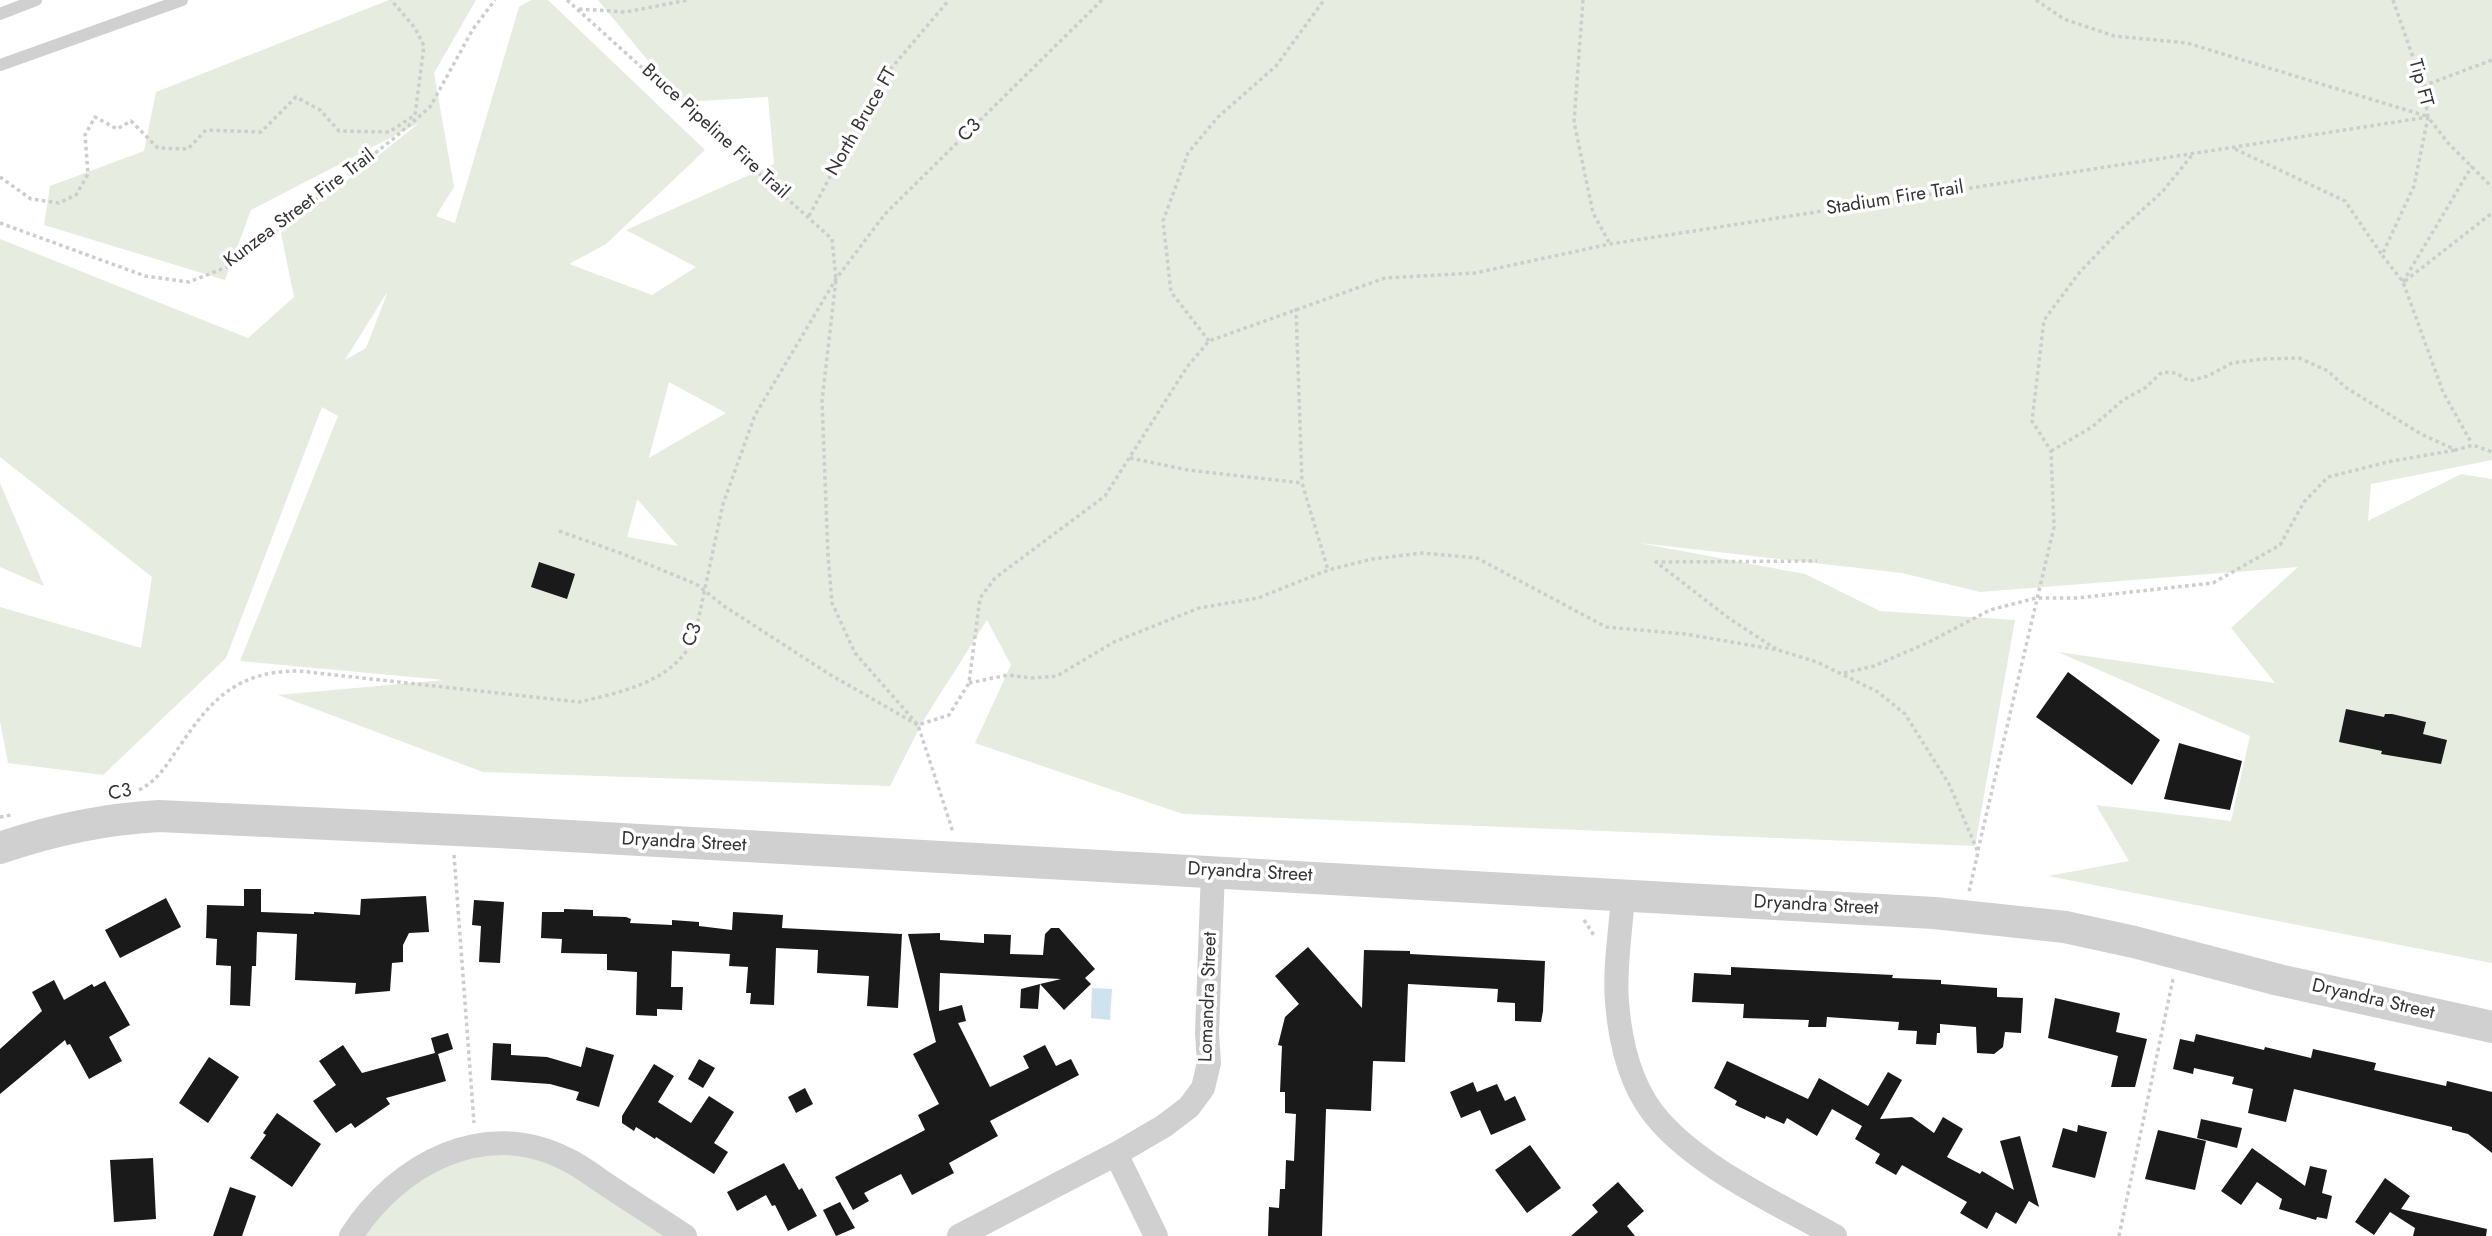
<!DOCTYPE html>
<style>
body{margin:0}
canvas{display:block;background:#fff}
</style>
<canvas width="2492" height="1236"></canvas>
<script>
const ctx = document.querySelector('canvas').getContext('2d');
ctx.lineJoin = 'round';
function fill(path, color) { ctx.fillStyle = color; ctx.fill(path, 'evenodd'); }
function stroke(path, color, width, dash) { ctx.strokeStyle = color; ctx.lineWidth = width; ctx.lineCap = dash ? 'butt' : 'round'; ctx.setLineDash(dash || []); ctx.stroke(path); }
function write(font, color, halo, rows, align = 'center') {
  ctx.font = font + ' Jost,sans-serif'; ctx.lineWidth = 7; ctx.setLineDash([]); ctx.textBaseline = 'middle'; ctx.strokeStyle = halo; ctx.fillStyle = color; for (const [text, x, y, turn = 0] of rows) {
    ctx.save(); ctx.translate(x, y); ctx.rotate((+turn || 0) * Math.PI / 180); ctx.textAlign = isNaN(turn) ? turn : align; if (halo) ctx.strokeText(text, 0, 0); ctx.fillText(text, 0, 0); ctx.restore();
  }
}
fill(new Path2D(`
 M 389,0 L 476,0 L 434,73 L 454,187 L 436,216 L 455,223 L 519,7 L 531,0 L 548,0 L 705,150 L 606,244 L 569,264 L 652,295 L 696,267 L 626,230 L 774,164 L 768,97 L 682,102 L 598,0 L 2492,0 L 2492,460 L 2371,484 L 2368,521 L 2461,474 L 2492,479 L 2492,963 L 2048,876 L 2129,861 L 2096,805 L 2231,821 L 2250,736 L 2058,652 L 2275,683 L 2231,628 L 2298,567 L 1980,592 L 1902,573 L 1639,543 L 1805,574 L 1880,611 L 2015,620 L 1975,846 L 1183,814 L 975,743 L 1011,665 L 987,620 L 923,721 L 890,786 L 483,772 L 278,695 L 444,680 L 240,661 L 338,416 L 322,407 L 226,658 L 103,775 L 8,763 L 0,721 L 0,607 L 141,648 L 152,577 L 0,457 L 0,239 L 248,338 L 294,297 L 281,233 L 419,123 L 251,210 L 225,280 L 44,225 L 50,186 L 144,151 L 156,92 ZM 387,294 L 366,348 L 345,360 L 386,294 ZM 669,382 L 726,413 L 649,458 L 649,457 ZM 637,500 L 638,500 L 678,546 L 627,537 Z
 M 0,483 L 44,586 L 0,567 Z
 M 514,1144 L 685,1236 L 351,1236 L 401,1179 Z`), '#e6ecdf');
fill(new Path2D(`
 M 1092,988 L 1112,989 L 1110,1020 L 1091,1018 Z`), '#cfe2ee');
fill(new Path2D(`
 M 539,562 L 575,574 L 567,599 L 531,587 Z
 M 2068,672 L 2160,740 L 2132,785 L 2036,717 Z
 M 2346,709 L 2384,717 L 2385,714 L 2392,714 L 2426,722 L 2423,734 L 2447,740 L 2441,764 L 2381,754 L 2382,751 L 2339,742 Z
 M 2179,743 L 2242,761 L 2230,810 L 2164,799 Z
 M 244,889 L 261,889 L 261,912 L 314,914 L 314,912 L 360,915 L 361,899 L 426,896 L 429,932 L 409,933 L 403,945 L 403,962 L 392,963 L 390,991 L 355,994 L 356,983 L 295,980 L 297,934 L 257,932 L 256,966 L 252,966 L 250,1006 L 230,1005 L 231,966 L 216,965 L 217,939 L 206,938 L 207,905 L 244,906 Z
 M 166,898 L 181,927 L 120,958 L 105,930 Z
 M 474,900 L 504,902 L 500,963 L 479,962 L 481,926 L 472,925 Z
 M 564,909 L 593,910 L 593,916 L 626,917 L 631,919 L 630,923 L 672,925 L 672,920 L 699,922 L 699,926 L 732,930 L 733,912 L 783,915 L 782,928 L 902,934 L 898,1008 L 867,1006 L 869,976 L 817,973 L 818,950 L 776,948 L 774,1005 L 750,1004 L 751,993 L 746,993 L 748,967 L 729,966 L 730,954 L 672,951 L 671,987 L 683,987 L 682,1010 L 657,1009 L 657,1016 L 636,1015 L 637,972 L 607,970 L 607,954 L 561,953 L 562,939 L 541,938 L 542,912 L 564,912 Z
 M 1051,928 L 1059,928 L 1095,969 L 1085,978 L 1091,984 L 1064,1010 L 1040,984 L 1061,979 L 940,973 L 939,1011 L 962,1005 L 966,1021 L 958,1023 L 990,1087 L 1029,1068 L 1023,1056 L 1045,1045 L 1056,1066 L 1071,1059 L 1079,1075 L 990,1121 L 998,1136 L 949,1163 L 954,1173 L 912,1195 L 901,1174 L 864,1193 L 869,1201 L 853,1210 L 835,1177 L 925,1130 L 918,1115 L 939,1104 L 913,1054 L 936,1042 L 908,934 L 940,933 L 940,940 L 984,943 L 984,934 L 1011,935 L 1010,954 L 1043,955 L 1045,934 Z
 M 1308,947 L 1362,1008 L 1364,950 L 1410,951 L 1410,954 L 1545,961 L 1543,1011 L 1541,1022 L 1515,1021 L 1515,1003 L 1497,1002 L 1498,989 L 1408,984 L 1405,1062 L 1373,1061 L 1371,1111 L 1326,1109 L 1322,1236 L 1268,1236 L 1269,1207 L 1279,1208 L 1280,1189 L 1285,1189 L 1286,1160 L 1294,1161 L 1296,1114 L 1285,1113 L 1285,1092 L 1280,1092 L 1282,1046 L 1278,1045 L 1285,1017 L 1299,1004 L 1275,976 Z
 M 1731,967 L 1893,975 L 1892,978 L 1941,980 L 1941,984 L 1997,988 L 1997,997 L 2023,998 L 2021,1033 L 2005,1032 L 2003,1047 L 1994,1054 L 1977,1053 L 1976,1027 L 1940,1024 L 1940,1033 L 1937,1033 L 1936,1045 L 1916,1044 L 1917,1031 L 1898,1030 L 1899,1022 L 1827,1017 L 1826,1027 L 1808,1027 L 1809,1020 L 1743,1018 L 1744,1004 L 1692,1002 L 1694,973 L 1731,975 Z
 M 54,980 L 64,1000 L 92,984 L 94,987 L 105,981 L 130,1025 L 109,1037 L 122,1061 L 89,1079 L 70,1044 L 67,1045 L 65,1040 L 0,1094 L 0,1049 L 42,1011 L 32,992 Z
 M 1040,984 L 1038,1009 L 1020,1008 L 1021,989 Z
 M 2055,998 L 2120,1013 L 2116,1032 L 2147,1039 L 2135,1087 L 2111,1087 L 2118,1056 L 2048,1038 Z
 M 448,1033 L 453,1049 L 438,1054 L 446,1081 L 386,1098 L 390,1104 L 355,1128 L 351,1123 L 336,1133 L 313,1101 L 336,1085 L 319,1061 L 343,1045 L 362,1073 L 435,1053 L 431,1038 Z
 M 2196,1034 L 2264,1050 L 2265,1047 L 2311,1058 L 2313,1049 L 2376,1063 L 2374,1070 L 2446,1086 L 2447,1081 L 2492,1092 L 2492,1153 L 2468,1134 L 2452,1130 L 2452,1127 L 2294,1089 L 2286,1122 L 2248,1113 L 2253,1089 L 2232,1084 L 2234,1077 L 2194,1068 L 2193,1074 L 2173,1069 L 2180,1039 L 2194,1042 Z
 M 493,1043 L 511,1044 L 511,1055 L 547,1057 L 581,1067 L 586,1047 L 614,1055 L 599,1107 L 576,1100 L 579,1092 L 550,1084 L 491,1080 Z
 M 209,1057 L 239,1077 L 208,1123 L 179,1103 Z
 M 699,1059 L 715,1068 L 703,1088 L 688,1079 Z
 M 1727,1061 L 1808,1099 L 1819,1078 L 1868,1106 L 1888,1072 L 1902,1080 L 1880,1119 L 1912,1117 L 1934,1133 L 1943,1117 L 1963,1129 L 1947,1157 L 1980,1174 L 1982,1171 L 2014,1190 L 2000,1141 L 2020,1136 L 2039,1207 L 2029,1201 L 2016,1224 L 1996,1212 L 1987,1229 L 1960,1213 L 1967,1202 L 1902,1165 L 1896,1175 L 1875,1163 L 1880,1154 L 1855,1139 L 1862,1126 L 1832,1109 L 1817,1136 L 1787,1118 L 1784,1124 L 1766,1116 L 1765,1119 L 1735,1105 L 1737,1101 L 1714,1088 Z
 M 654,1064 L 674,1076 L 658,1102 L 691,1123 L 709,1096 L 734,1112 L 714,1143 L 728,1152 L 714,1174 L 656,1137 L 655,1139 L 636,1127 L 634,1131 L 622,1123 L 622,1116 Z
 M 1473,1082 L 1477,1092 L 1497,1084 L 1505,1101 L 1515,1096 L 1526,1120 L 1491,1135 L 1480,1110 L 1461,1118 L 1450,1092 Z
 M 805,1088 L 813,1104 L 796,1113 L 788,1097 Z
 M 277,1113 L 321,1144 L 292,1187 L 250,1158 L 266,1135 L 263,1133 Z
 M 2201,1119 L 2242,1128 L 2237,1148 L 2197,1138 Z
 M 2078,1125 L 2107,1132 L 2095,1178 L 2052,1167 L 2063,1128 L 2077,1132 Z
 M 2158,1130 L 2206,1141 L 2195,1190 L 2145,1179 Z
 M 1530,1145 L 1561,1188 L 1527,1213 L 1495,1170 Z
 M 2252,1148 L 2305,1186 L 2310,1166 L 2327,1170 L 2322,1193 L 2332,1196 L 2327,1219 L 2317,1217 L 2316,1220 L 2279,1209 L 2282,1199 L 2257,1182 L 2241,1205 L 2221,1191 Z
 M 153,1158 L 156,1219 L 114,1222 L 110,1160 Z
 M 784,1163 L 799,1190 L 802,1188 L 817,1216 L 788,1231 L 775,1205 L 772,1206 L 766,1195 L 737,1211 L 727,1192 Z
 M 2385,1178 L 2410,1196 L 2401,1209 L 2487,1229 L 2486,1236 L 2413,1236 L 2415,1228 L 2390,1212 L 2374,1235 L 2355,1222 Z
 M 1618,1182 L 1644,1211 L 1627,1226 L 1635,1236 L 1571,1236 L 1598,1212 L 1592,1205 Z
 M 230,1187 L 256,1196 L 242,1236 L 213,1236 Z
 M 840,1202 L 855,1228 L 836,1236 L 823,1210 Z`), '#1a1a1a');
stroke(new Path2D(`
 M 567,0 L 832,239 L 836,279 L 822,401 L 828,556 L 832,603 L 855,653 L 918,725 L 953,832
 M 1583,0 L 1574,122 L 1593,213 L 1610,244
 M 2036,0 L 2064,19 L 2114,36 L 2187,43 L 2426,116
 M 2393,0 L 2423,86 L 2428,117 L 2448,143 L 2492,187
 M 579,9 L 626,12 L 688,0
 M 2423,86 L 2492,60
 M 2428,117 L 2414,186 L 2382,255 L 2403,282 L 2443,392 L 2472,444
 M 2235,149 L 2345,201 L 2382,255
 M 0,177 L 31,199 L 59,203 L 76,195 L 88,174 L 85,135 L 95,117 L 117,129 L 131,121 L 158,148 L 188,149 L 206,130 L 261,132 L 296,97 L 320,110 L 339,131 L 389,132 L 415,115 L 424,46 L 415,28 L 391,0
 M 809,216 L 883,78 L 949,0
 M 0,223 L 145,276 L 189,282 L 232,265 L 393,139 L 430,107 L 473,29 L 495,0
 M 2405,281 L 2492,213
 M 2403,282 L 2472,166
 M 1296,308 L 1302,483
 M 1209,341 L 1171,292 L 1163,221 L 1188,153 L 1218,117 L 1276,66 L 1324,0
 M 2051,451 L 2092,427 L 2123,400 L 2145,388 L 2162,372 L 2176,373 L 2189,381 L 2208,376 L 2232,363 L 2263,359 L 2299,358 L 2328,371 L 2345,387 L 2421,434 L 2456,450 L 2473,445 L 2492,452
 M 1130,458 L 1188,470 L 1302,483 L 1328,570
 M 559,531 L 623,554 L 696,584 L 724,606 L 829,674 L 918,725 L 949,715 L 969,683 L 980,598 L 995,578 L 1105,496 L 1187,367 L 1209,341 L 1385,278 L 1475,273 L 1610,244 L 2428,117
 M 1776,649 L 1730,619 L 1656,562 L 1817,561
 M 1844,673 L 1874,666 L 1929,642 L 1990,610 L 2036,598 L 2077,598 L 2213,583 L 2280,545 L 2304,502 L 2328,477 L 2392,461 L 2456,450
 M 969,683 L 1008,675 L 1031,678 L 1057,676 L 1114,642 L 1199,608 L 1258,598 L 1328,570 L 1372,559 L 1422,553 L 1477,558 L 1606,627 L 1685,634 L 1778,650 L 1817,662 L 1878,692 L 1905,714 L 1949,784 L 1978,852 L 1969,892
 M 139,790 C 157,781 166,766 177,750 C 210,701 235,671 299,671 L 579,702 C 622,692 677,681 695,635 L 723,504 L 755,415 L 836,279 L 885,214 L 1102,0
 M 0,817 L 12,815
 M 1978,850 L 2054,527 L 2051,451 L 2032,421 L 2044,320 L 2079,273 L 2118,232 L 2163,191 L 2193,154
 M 454,855 L 474,1123
 M 1584,920 L 1595,937
 M 2119,1236 L 2173,979`), '#cdcdcd', 3.5, [3.5, 3.5]);
stroke(new Path2D(`
 M 0,14 L 36,0
 M 0,65 L 182,0`), '#d0d0d0', 12);
stroke(new Path2D(`
 M 1623,895 C 1621,929 1614,969 1617,1002 C 1620,1040 1630,1083 1653,1113 C 1694,1166 1777,1203 1835,1236
 M 1116,1154 L 1156,1236
 M 351,1236 C 397,1164 485,1116 568,1160 C 581,1166 592,1175 604,1183 C 631,1201 658,1218 685,1236
 M 959,1236 L 1116,1154 L 1164,1126 L 1189,1107 L 1203,1088 L 1209,1063 L 1207,1033 L 1213,871`), '#d0d0d0', 24);
stroke(new Path2D(`
 M 0,848 C 52,830 105,819 159,816 L 498,832 L 1934,913 L 2065,927 L 2134,942 L 2279,980 L 2492,1027`), '#d0d0d0', 32);
write('19px', '#333', '#fff', [
 ["Tip FT",2420,83,75],
 ["North Bruce FT",862,122,-60],
 ["C3",970,131,-45],
 ["Bruce Pipeline Fire Trail",715,132,42],
 ["Stadium Fire Trail",1895,199,-9],
 ["Kunzea Street Fire Trail",300,209,-37],
 ["C3",693,635,-70],
 ["C3",120,793,-11],
 ["Dryandra Street",684,843,3],
 ["Dryandra Street",1250,873,3],
 ["Dryandra Street",1816,906,3],
 ["Lomandra Street",1209,997,-88],
 ["Dryandra Street",2373,1000,13]
]);
</script>
